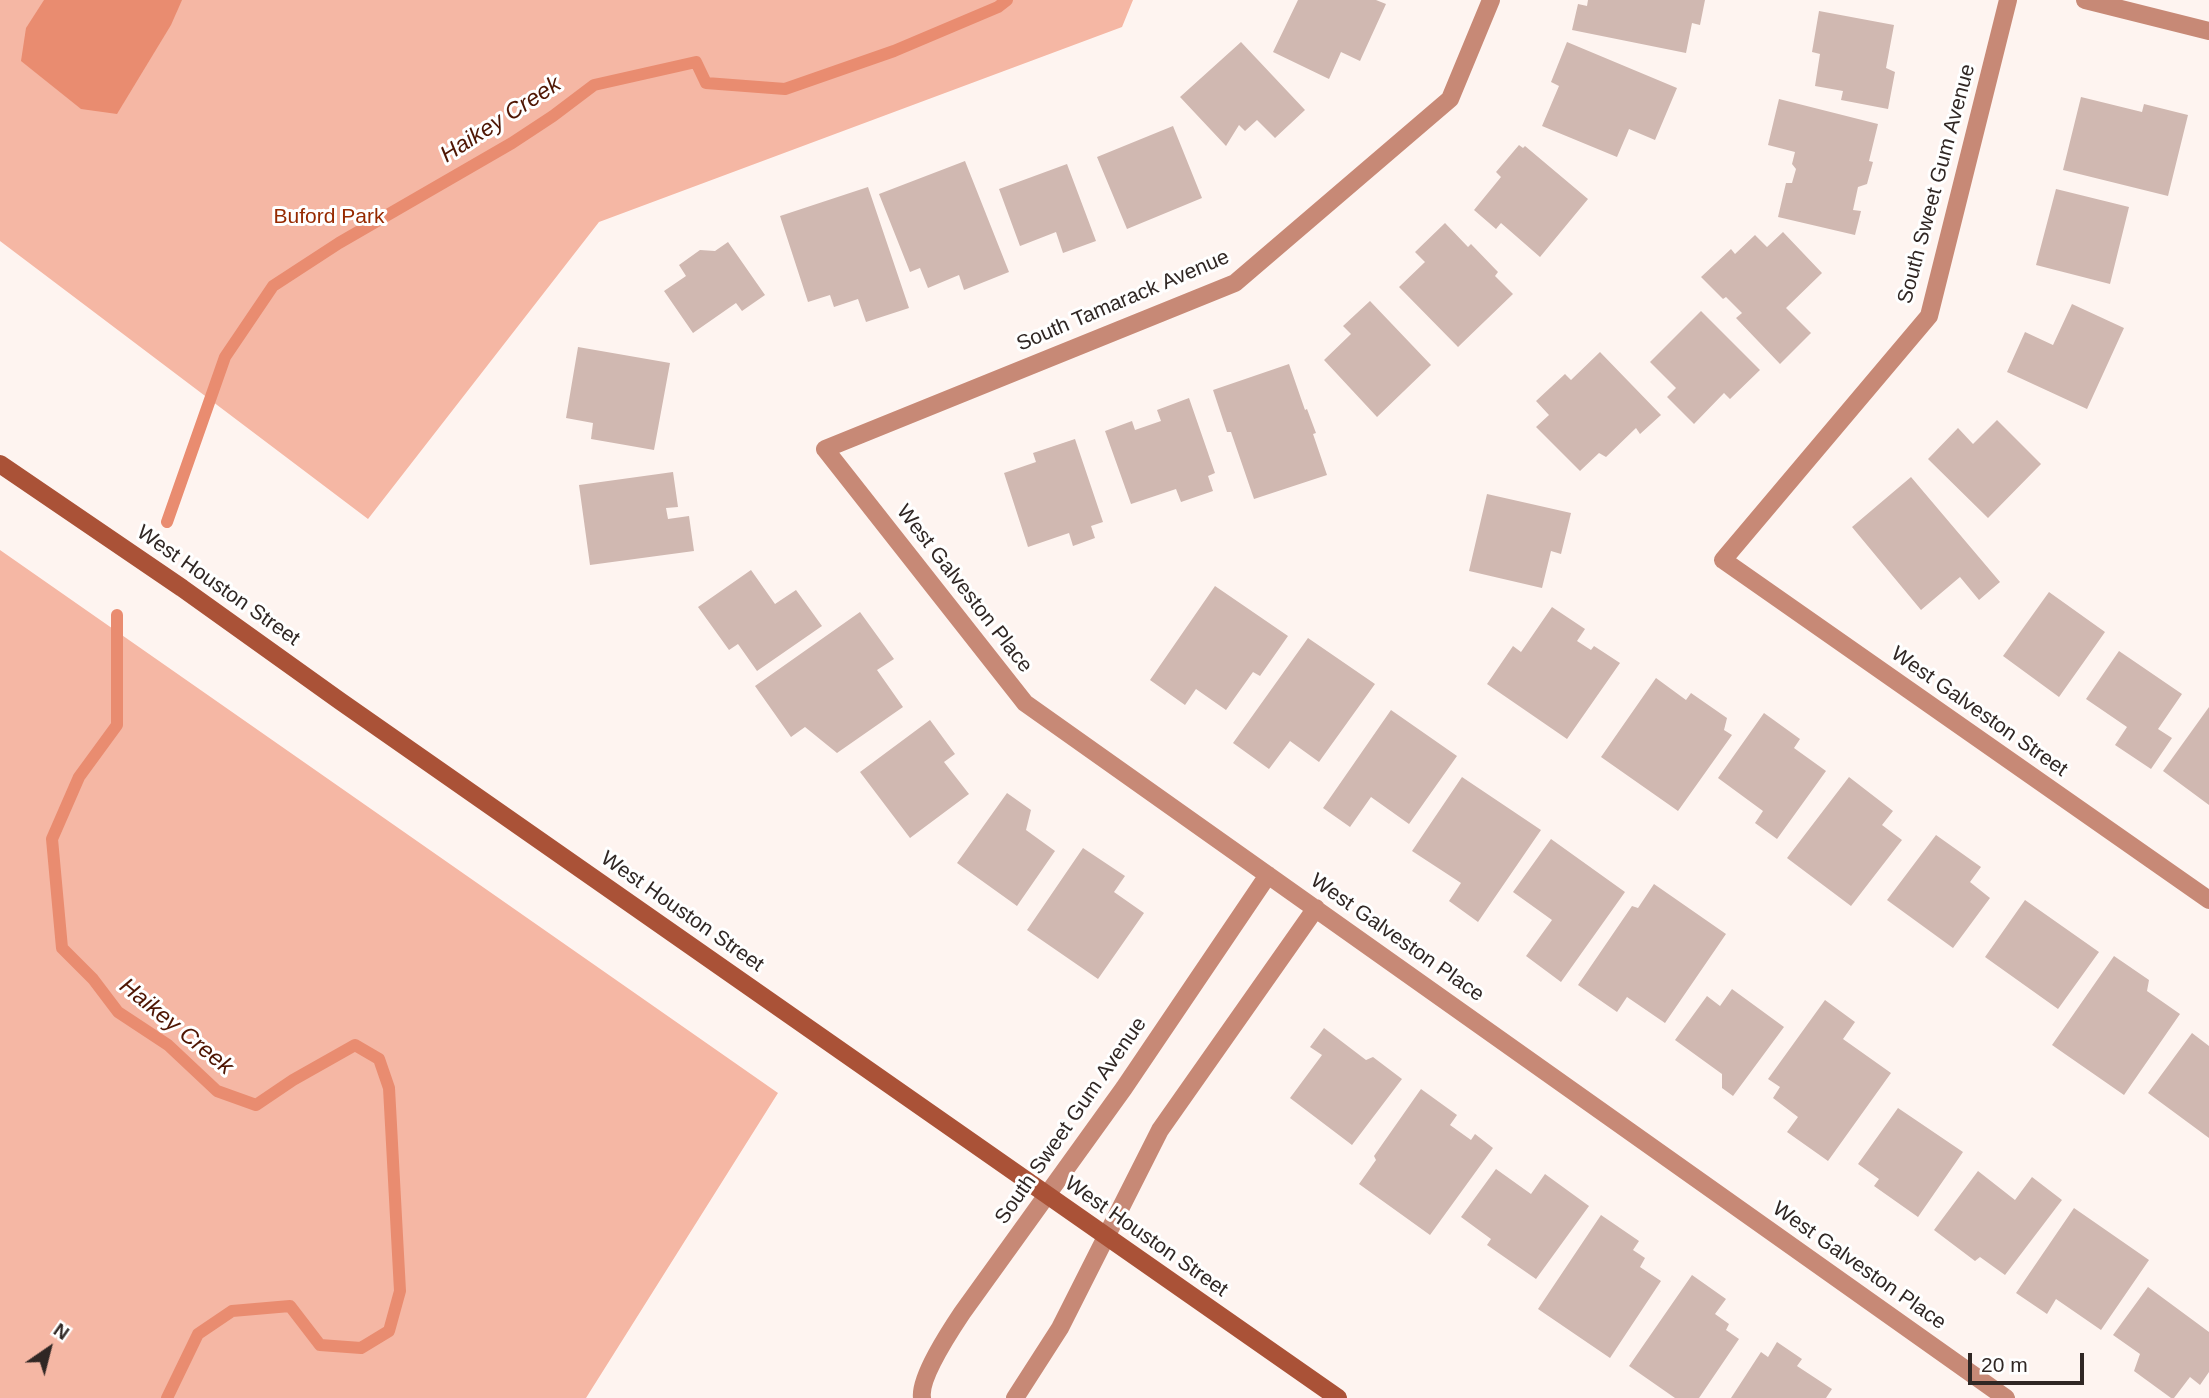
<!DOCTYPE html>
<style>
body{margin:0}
#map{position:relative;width:2209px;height:1398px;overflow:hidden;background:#fef4f0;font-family:Helvetica,sans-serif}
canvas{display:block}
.north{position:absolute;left:14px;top:1314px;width:70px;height:70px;-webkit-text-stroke:5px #fff;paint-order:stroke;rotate:35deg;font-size:19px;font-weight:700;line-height:28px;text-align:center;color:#302724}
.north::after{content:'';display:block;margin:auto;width:24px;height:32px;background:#302724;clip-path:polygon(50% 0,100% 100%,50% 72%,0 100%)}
.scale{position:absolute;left:1968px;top:1353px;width:116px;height:32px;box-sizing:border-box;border:4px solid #302724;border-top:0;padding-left:9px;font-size:21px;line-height:24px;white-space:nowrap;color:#302724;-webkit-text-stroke:5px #fff;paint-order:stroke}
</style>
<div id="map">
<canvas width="2209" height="1398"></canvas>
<div class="north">N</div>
<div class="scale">20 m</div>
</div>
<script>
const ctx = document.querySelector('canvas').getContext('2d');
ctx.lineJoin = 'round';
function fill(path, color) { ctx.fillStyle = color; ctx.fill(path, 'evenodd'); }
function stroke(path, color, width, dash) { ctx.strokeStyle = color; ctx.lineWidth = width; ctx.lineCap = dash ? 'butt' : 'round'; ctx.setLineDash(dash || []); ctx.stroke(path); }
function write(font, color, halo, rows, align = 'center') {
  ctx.font = font + ' Helvetica,sans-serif'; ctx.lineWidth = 6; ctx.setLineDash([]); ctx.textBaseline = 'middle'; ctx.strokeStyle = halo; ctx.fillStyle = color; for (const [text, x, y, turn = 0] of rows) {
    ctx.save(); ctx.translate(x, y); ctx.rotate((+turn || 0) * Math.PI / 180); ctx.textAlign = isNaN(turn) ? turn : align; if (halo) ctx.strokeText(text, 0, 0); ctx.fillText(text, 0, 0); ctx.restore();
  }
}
fill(new Path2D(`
 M 0,0 L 1133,0 L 1122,27 L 599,222 L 368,519 L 0,241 Z
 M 0,550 L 778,1093 L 586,1398 L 0,1398 Z`), '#f5b7a4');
fill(new Path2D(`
 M 44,0 L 182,0 L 171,25 L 117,114 L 81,109 L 21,61 L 26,28 Z`), '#e98c70');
stroke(new Path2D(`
 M 167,522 L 225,357 L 273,286 L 339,243 L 512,143 L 553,116 L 594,85 L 696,62 L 706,83 L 785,89 L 894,51 L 998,7 L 1007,0
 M 117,615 L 117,725 L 79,777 L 52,839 L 62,948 L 93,979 L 118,1012 L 168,1045 L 217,1091 L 256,1105 L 293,1080 L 355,1045 L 379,1059 L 389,1088 L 400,1291 L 389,1331 L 361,1348 L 320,1345 L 290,1306 L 232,1311 L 198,1334 L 167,1398`), '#e98c70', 12);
fill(new Path2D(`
 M 1298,0 L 1376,0 L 1386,4 L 1360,61 L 1341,52 L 1329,79 L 1273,52 Z
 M 1588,0 L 1705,0 L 1700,25 L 1692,23 L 1686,53 L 1572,30 L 1578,4 L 1587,6 Z
 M 1819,11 L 1894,25 L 1886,68 L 1895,72 L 1888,109 L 1841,100 L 1843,91 L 1815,86 L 1820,54 L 1812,52 Z
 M 1241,42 L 1305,110 L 1275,138 L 1257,120 L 1245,131 L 1239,125 L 1226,146 L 1180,97 Z
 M 1567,42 L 1677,88 L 1655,140 L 1629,129 L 1617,157 L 1542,126 L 1559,86 L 1551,82 Z
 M 2081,97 L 2142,112 L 2144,104 L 2188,115 L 2168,196 L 2063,170 Z
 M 1779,99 L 1878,124 L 1869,161 L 1873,162 L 1867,184 L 1858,187 L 1853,210 L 1861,211 L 1855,235 L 1778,217 L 1786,183 L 1792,183 L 1796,169 L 1792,164 L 1795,152 L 1768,145 Z
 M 1173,126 L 1202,198 L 1127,229 L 1097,157 Z
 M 1519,145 L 1523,148 L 1525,146 L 1588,199 L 1540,257 L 1501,223 L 1496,229 L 1474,210 L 1501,177 L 1496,172 Z
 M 965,161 L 1009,272 L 964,290 L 959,275 L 928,288 L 920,268 L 910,272 L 879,194 Z
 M 1067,164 L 1096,241 L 1063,253 L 1056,232 L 1020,246 L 999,189 Z
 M 868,187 L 909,308 L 866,322 L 858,299 L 834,307 L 830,295 L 808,302 L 780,216 Z
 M 2056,189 L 2129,207 L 2110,284 L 2036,265 Z
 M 1445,223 L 1468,247 L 1471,244 L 1498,272 L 1495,276 L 1513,294 L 1458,347 L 1399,287 L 1425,262 L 1415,252 Z
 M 1783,232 L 1822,273 L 1786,308 L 1811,333 L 1780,364 L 1736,318 L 1742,313 L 1726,297 L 1723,299 L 1701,277 L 1731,249 L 1735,254 L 1755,235 L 1767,247 Z
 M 728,242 L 765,295 L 742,311 L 736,303 L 693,333 L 664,291 L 686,276 L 679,265 L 700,250 L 715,251 Z
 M 1370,301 L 1431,365 L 1377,417 L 1324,360 L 1351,334 L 1343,326 Z
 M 2072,304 L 2124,328 L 2087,409 L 2007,372 L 2025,332 L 2053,345 Z
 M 1701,311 L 1760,370 L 1730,399 L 1724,393 L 1694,424 L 1667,397 L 1676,388 L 1650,362 Z
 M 578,347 L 670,363 L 654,450 L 591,439 L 593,423 L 566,418 Z
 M 1600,352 L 1661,415 L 1640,434 L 1636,428 L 1606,457 L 1599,453 L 1580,471 L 1536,427 L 1549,415 L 1536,401 L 1565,374 L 1571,380 Z
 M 1289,364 L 1305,410 L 1307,409 L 1316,433 L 1313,434 L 1327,475 L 1254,499 L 1231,432 L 1227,432 L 1213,390 Z
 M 1189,398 L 1215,473 L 1208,476 L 1213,491 L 1181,502 L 1176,489 L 1131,504 L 1105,431 L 1132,421 L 1135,430 L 1161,421 L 1157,410 Z
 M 1997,420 L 2041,464 L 1988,518 L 1928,459 L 1958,428 L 1973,444 Z
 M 1075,439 L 1103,522 L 1091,526 L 1095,538 L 1073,546 L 1069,533 L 1028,547 L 1004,473 L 1036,462 L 1033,453 Z
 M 673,472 L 678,507 L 666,508 L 668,519 L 689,516 L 694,551 L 590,565 L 579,485 Z
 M 1911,477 L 2000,582 L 1979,600 L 1960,577 L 1921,610 L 1852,527 Z
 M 1487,494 L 1571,513 L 1561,554 L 1551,551 L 1542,588 L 1469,571 Z
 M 751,570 L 775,604 L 796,590 L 822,626 L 757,671 L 738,644 L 729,650 L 698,607 Z
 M 1215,586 L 1288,636 L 1260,676 L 1253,672 L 1226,710 L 1196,689 L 1185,705 L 1150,680 Z
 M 2049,592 L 2105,632 L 2059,697 L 2003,656 Z
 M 1552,607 L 1585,629 L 1577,641 L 1591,650 L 1594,646 L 1620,663 L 1567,739 L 1487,684 L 1513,646 L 1521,652 Z
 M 860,612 L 894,659 L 877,670 L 903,707 L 837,753 L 805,727 L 791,737 L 755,686 Z
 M 1308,638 L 1375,684 L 1319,762 L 1290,741 L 1269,769 L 1233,743 Z
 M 2119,651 L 2182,694 L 2158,729 L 2172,738 L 2151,769 L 2115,745 L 2127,727 L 2086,699 Z
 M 1656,678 L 1686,700 L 1691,693 L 1727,718 L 1724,730 L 1732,735 L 1678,811 L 1601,757 Z
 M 2209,707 L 2209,805 L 2163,771 Z
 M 1391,710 L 1457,756 L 1409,824 L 1371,797 L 1350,827 L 1323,808 Z
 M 1764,713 L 1800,739 L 1794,748 L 1826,771 L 1777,839 L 1755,823 L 1763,811 L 1718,778 Z
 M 930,720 L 955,754 L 944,762 L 969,794 L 910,838 L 860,772 Z
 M 1462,777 L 1541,830 L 1478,922 L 1449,901 L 1461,883 L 1412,851 Z
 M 1849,777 L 1893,811 L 1882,825 L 1902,840 L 1851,906 L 1787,858 Z
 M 1007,793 L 1031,810 L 1026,830 L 1055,851 L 1017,906 L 957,863 Z
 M 1936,835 L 1981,867 L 1970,882 L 1990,898 L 1953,948 L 1887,900 Z
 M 1551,839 L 1625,892 L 1561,982 L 1526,956 L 1552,920 L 1513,892 Z
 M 1083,848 L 1125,876 L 1114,892 L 1144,913 L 1098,979 L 1027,930 Z
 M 1654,884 L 1726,934 L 1665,1023 L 1627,997 L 1617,1012 L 1578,985 L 1632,906 L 1638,908 Z
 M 2025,900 L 2099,952 L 2058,1009 L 1985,957 Z
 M 2114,956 L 2149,980 L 2147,991 L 2180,1014 L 2124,1095 L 2052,1045 Z
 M 1732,989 L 1784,1027 L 1733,1096 L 1722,1088 L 1722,1074 L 1675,1040 L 1707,996 L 1720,1006 Z
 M 1825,1000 L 1855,1022 L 1843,1039 L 1891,1073 L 1828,1161 L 1787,1132 L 1798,1117 L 1773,1098 L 1780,1087 L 1768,1079 Z
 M 1324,1028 L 1366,1060 L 1373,1057 L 1402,1079 L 1352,1145 L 1290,1098 L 1322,1055 L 1310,1047 Z
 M 2192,1033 L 2209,1046 L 2209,1138 L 2148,1093 Z
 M 1421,1089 L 1457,1115 L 1450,1125 L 1471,1140 L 1475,1134 L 1493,1148 L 1430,1235 L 1359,1184 L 1376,1160 L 1374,1156 Z
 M 1898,1108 L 1963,1152 L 1918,1217 L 1874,1186 L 1879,1179 L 1858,1164 Z
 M 1496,1169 L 1531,1194 L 1545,1174 L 1589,1206 L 1536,1279 L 1487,1245 L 1491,1239 L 1461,1217 Z
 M 1978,1171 L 2015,1200 L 2032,1177 L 2062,1200 L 2005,1275 L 1980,1257 L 1975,1261 L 1934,1230 Z
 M 2074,1208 L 2149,1260 L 2101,1330 L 2056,1299 L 2047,1314 L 2016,1293 Z
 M 1601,1215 L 1639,1241 L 1633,1250 L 1645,1258 L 1640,1267 L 1661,1281 L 1610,1358 L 1538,1309 Z
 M 1692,1275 L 1726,1299 L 1715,1314 L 1729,1324 L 1726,1330 L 1739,1339 L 1699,1398 L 1675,1398 L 1629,1366 Z
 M 2148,1287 L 2209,1332 L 2209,1372 L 2200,1385 L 2190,1377 L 2174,1398 L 2171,1398 L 2134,1371 L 2140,1354 L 2113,1335 Z
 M 1777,1342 L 1802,1359 L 1797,1366 L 1832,1389 L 1826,1398 L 1731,1398 L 1761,1352 L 1768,1357 Z`), '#d0b8b1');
stroke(new Path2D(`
 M 1491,0 L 1450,99 L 1235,283 L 825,449 L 1025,703 L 2006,1398
 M 2008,0 L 1929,316 L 1723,560 L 2209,900
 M 2085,0 L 2209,31
 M 922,1398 C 919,1378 950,1331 962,1313 L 1124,1088 L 1268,875
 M 1015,1398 L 1060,1328 L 1160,1130 L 1316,908`), '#c78976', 18);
stroke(new Path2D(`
 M 0,464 L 182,588 L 340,701 L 1338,1398`), '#aa5237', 18);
write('21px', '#302724', '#fff', [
 ["South Sweet Gum Avenue",1937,184,-75],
 ["South Tamarack Avenue",1123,301,-23],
 ["West Houston Street",218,586,35],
 ["West Galveston Place",964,589,52],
 ["West Galveston Street",1979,712,35],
 ["West Houston Street",682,912,35],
 ["West Galveston Place",1397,938,35],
 ["South Sweet Gum Avenue",1071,1121,-55],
 ["West Houston Street",1146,1237,35],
 ["West Galveston Place",1859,1266,35]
]);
write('21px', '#962a00', '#fff', [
 ["Buford Park",329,217]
]);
write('italic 23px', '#4f1603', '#fff', [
 ["Haikey Creek",501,120,-33],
 ["Haikey Creek",176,1027,39]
]);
</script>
